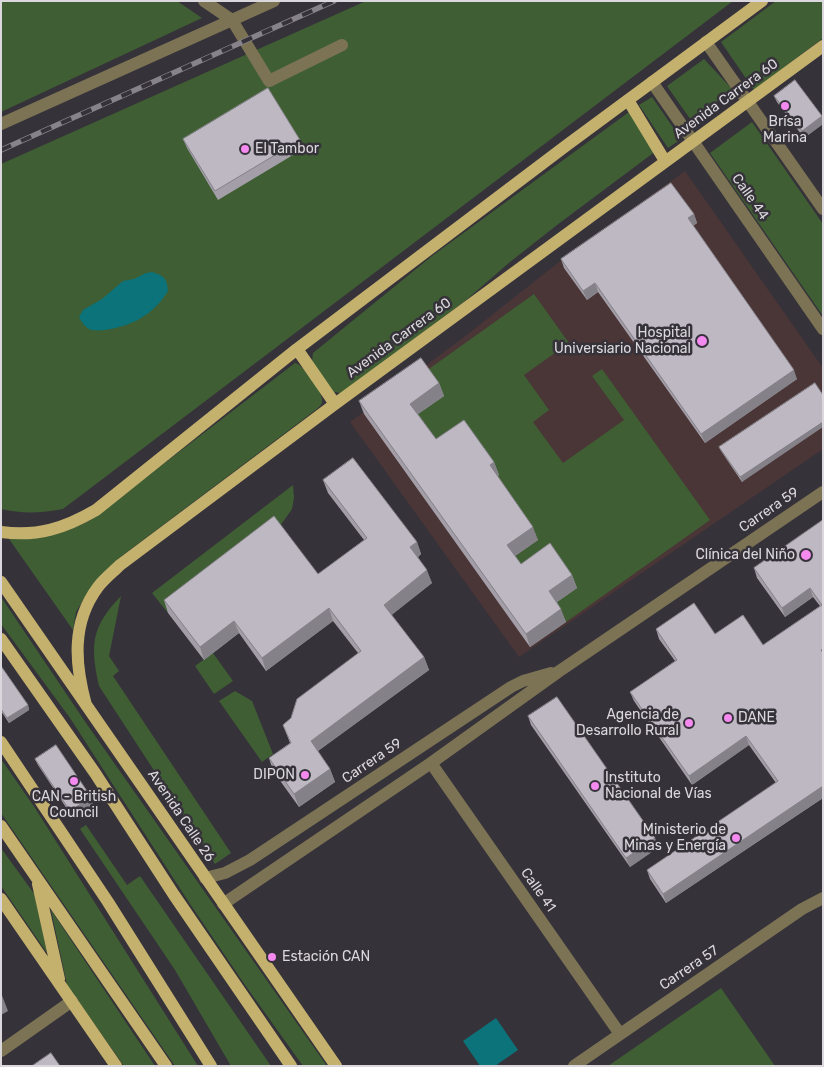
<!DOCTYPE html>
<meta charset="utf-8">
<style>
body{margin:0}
#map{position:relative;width:824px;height:1067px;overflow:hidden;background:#36323a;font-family:Rubik,sans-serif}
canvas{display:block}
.frame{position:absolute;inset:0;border:2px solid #dbd8dd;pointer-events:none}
</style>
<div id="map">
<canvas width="824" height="1067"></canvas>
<div class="frame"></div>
</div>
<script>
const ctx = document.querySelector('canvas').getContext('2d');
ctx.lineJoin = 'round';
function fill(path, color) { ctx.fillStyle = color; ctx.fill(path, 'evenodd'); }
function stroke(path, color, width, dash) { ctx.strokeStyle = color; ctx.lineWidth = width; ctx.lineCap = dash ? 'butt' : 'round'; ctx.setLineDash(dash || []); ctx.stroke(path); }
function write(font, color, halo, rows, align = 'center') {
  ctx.font = font + ' Rubik,sans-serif'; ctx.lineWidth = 5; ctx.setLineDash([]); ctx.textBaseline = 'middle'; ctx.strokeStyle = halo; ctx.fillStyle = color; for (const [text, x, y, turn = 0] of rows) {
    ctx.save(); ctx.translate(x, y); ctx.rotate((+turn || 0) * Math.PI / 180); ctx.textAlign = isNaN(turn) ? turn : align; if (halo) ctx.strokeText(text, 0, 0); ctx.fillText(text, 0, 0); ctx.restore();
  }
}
fill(new Path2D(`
 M 685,171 L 823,368 L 823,449 L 519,657 L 350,422 L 464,337 L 568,255 Z`), '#4a3537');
fill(new Path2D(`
 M 1,1 L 177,1 L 202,18 L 1,112 Z
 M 366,1 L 733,1 L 63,509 C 41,513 23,514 1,509 L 1,164 Z
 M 776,1 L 823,1 L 823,38 L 754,90 L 721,42 Z
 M 704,59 L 732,89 C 727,94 718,100 714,106 C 706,118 710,121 693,123 L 667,86 Z
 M 652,97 L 681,139 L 668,148 L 639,105 Z
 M 629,112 L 656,151 L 557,225 L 510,262 L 465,301 L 345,390 L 340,393 L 334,392 L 312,362 L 313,353 L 432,256 Z
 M 752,122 L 823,224 L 823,316 L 710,153 Z
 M 534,294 L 569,343 L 524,375 L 549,410 L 533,422 L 563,463 L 624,420 L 592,376 L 602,369 L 710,520 L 566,622 C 549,599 528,581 512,558 L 538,540 L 441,452 L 415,416 L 426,371 Z
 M 295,363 C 303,364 321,390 322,399 C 323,404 320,406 317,409 L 119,558 L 86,595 L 76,612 L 73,630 L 9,539 C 40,539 61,534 89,521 Z
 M 293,485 L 294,498 L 292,509 L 278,529 L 168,613 L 152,593 Z
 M 121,596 L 109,656 L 119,671 L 113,676 L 231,853 L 215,864 L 99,686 C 90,645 91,627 121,596 Z
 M 1,597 L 86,723 L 327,1066 L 303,1066 L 245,985 L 190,904 L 70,718 L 1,624 Z
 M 213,653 L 233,681 L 214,694 L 195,666 Z
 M 235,691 L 252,701 L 273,754 L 262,762 L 219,701 Z
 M 1,759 L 35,808 L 198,1066 L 175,1066 L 1,813 Z
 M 86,825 L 127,885 L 140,876 L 271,1066 L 231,1066 L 175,970 L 80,829 Z
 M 1,848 L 35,895 L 47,953 L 1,886 Z
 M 51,910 L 155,1066 L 124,1066 L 67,985 Z
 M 721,988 L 775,1066 L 608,1066 Z`), '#3f5e33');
fill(new Path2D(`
 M 152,272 C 164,276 167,278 168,291 C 161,302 153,311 141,318 C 131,325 100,334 89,329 C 84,326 81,321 79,317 L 83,310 L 102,299 L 123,281 L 134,279 L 146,273 Z
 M 496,1018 L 518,1050 L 495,1066 L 480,1066 L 463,1041 Z`), '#0b7379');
stroke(new Path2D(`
 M 274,1 L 232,20 L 269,81 L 342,45
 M 706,42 L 823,209
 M 652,82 L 823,329
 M 1,124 L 232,20 L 204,1
 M 431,763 L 620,1034
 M 205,878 L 225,873 L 250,860 L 511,687 L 523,681 L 551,673
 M 223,904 L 431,763 L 558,672 L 823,492
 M 1,1051 L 72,1001
 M 574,1066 L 802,909 L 823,898`), '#7c7354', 12);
stroke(new Path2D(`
 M 628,100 L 665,161
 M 297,349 L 335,404
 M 1,532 C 38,537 65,528 96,510 L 297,349 L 567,145 L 762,1
 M 1,582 L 336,1066
 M 1,639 L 95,773 L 174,895 L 291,1066
 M 86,705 C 75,665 71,623 98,587 C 104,579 113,572 120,565 L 335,404 L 823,46
 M 1,742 L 108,902 L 211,1066
 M 1,826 L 166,1066
 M 38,884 L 59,979
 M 1,899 L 116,1066`), '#c4b16e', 12);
const rail = new Path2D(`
 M 1,150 L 334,1`);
stroke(rail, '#87838a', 5.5);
stroke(rail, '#36323a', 4, [11]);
fill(new Path2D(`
 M 774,96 L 822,116 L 823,124 L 804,138 L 777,102 Z
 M 183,139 L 300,140 L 303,149 L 218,200 L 187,148 Z
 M 694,214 L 697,223 L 693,226 L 797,379 L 705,443 L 598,292 L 587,300 L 564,268 L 561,259 Z
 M 439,383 L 444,396 L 418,414 L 436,439 L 494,462 L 499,475 L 497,476 L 538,540 L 515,556 L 521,564 L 572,575 L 577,588 L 557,602 L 566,622 L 530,647 L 364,414 L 359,401 Z
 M 823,395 L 742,482 L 721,451 L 719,447 Z
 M 323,480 L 417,542 L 421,554 L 418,557 L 432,583 L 391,615 L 424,657 L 429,670 L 318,751 L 330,769 L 335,782 L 299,807 L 273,771 L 269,758 L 290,743 L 283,725 L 291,718 L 358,653 L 333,621 L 266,671 L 239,633 L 204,660 L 168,613 L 164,600 L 318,574 L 364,540 L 328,493 Z
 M 823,520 L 823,798 L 666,903 L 650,879 L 647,870 L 776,783 L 749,745 L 692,785 L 634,701 L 630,692 L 675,661 L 659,639 L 656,629 L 715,634 L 763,645 L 820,606 L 813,597 L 785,617 L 757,578 L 754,568 Z
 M 1,666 L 28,705 L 29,710 L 9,723 L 1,711 Z
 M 528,716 L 659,847 L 630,867 L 531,725 Z
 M 35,759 L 93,804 L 73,818 L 38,765 Z`), '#a39ea7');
fill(new Path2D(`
 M 822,116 L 823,124 L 804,138 L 802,131 Z
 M 694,214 L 697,223 L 691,227 L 688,218 Z
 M 595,283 L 598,292 L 587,300 L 583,291 Z
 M 794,370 L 797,379 L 705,443 L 701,434 Z
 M 439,383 L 444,396 L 415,416 L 410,404 Z
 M 823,422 L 823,427 L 742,482 L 740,477 Z
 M 494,462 L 499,475 L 494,478 L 490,465 Z
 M 533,527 L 538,540 L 512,558 L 507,545 Z
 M 417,542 L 421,554 L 415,559 L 410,547 Z
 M 427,570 L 432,583 L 388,618 L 384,605 Z
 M 572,575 L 577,588 L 554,604 L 549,591 Z
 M 810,588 L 813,597 L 785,617 L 782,608 Z
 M 329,608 L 333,621 L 266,671 L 262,658 Z
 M 561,609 L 566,622 L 530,647 L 526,634 Z
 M 234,621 L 239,633 L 204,660 L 200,647 Z
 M 424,657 L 429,670 L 315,753 L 311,741 Z
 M 28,705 L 29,710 L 9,723 L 7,718 Z
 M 746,736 L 749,745 L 692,785 L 689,776 Z
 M 330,769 L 335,782 L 299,807 L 294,794 Z
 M 823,786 L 823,798 L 666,903 L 663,894 Z
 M 91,797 L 93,804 L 73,818 L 70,811 Z
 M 655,838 L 659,847 L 630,867 L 626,858 Z
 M 1,993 L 8,1011 L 1,1015 Z`), '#848188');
const building = new Path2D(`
 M 795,80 L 822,116 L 802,131 L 774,96 Z
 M 268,88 L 300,140 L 215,191 L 183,139 Z
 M 671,183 L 694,214 L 688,218 L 794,370 L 701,434 L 595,283 L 583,291 L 561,259 Z
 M 421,358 L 439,383 L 410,404 L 436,439 L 464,420 L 494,462 L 490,465 L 533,527 L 507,545 L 521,564 L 550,543 L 572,575 L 549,591 L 561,609 L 526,634 L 359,401 Z
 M 815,383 L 823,395 L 823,422 L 740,477 L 719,447 Z
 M 353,458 L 417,542 L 410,547 L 427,570 L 384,605 L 424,657 L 311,741 L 330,769 L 294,794 L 269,758 L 291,743 L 283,725 L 291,718 L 297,699 L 361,651 L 329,608 L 262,658 L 234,621 L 200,647 L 164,600 L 274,516 L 318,574 L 367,538 L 323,480 Z
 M 823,520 L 823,649 L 821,650 L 823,653 L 823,786 L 663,894 L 647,870 L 778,781 L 746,736 L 689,776 L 630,692 L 677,660 L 656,629 L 694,603 L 715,634 L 743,615 L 763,645 L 822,605 L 810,588 L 782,608 L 754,568 Z
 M 1,666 L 28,705 L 7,718 L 1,709 Z
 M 557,697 L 655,838 L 626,858 L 528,716 Z
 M 56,745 L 91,797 L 70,811 L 35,759 Z
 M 51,1053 L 60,1066 L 32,1066 Z`);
fill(building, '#bdb8c2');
stroke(building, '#848188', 1);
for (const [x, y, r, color] of [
 [785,106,5,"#f489f0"],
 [245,149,5,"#f489f0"],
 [702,341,6,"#f489f0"],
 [806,555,6,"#f489f0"],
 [728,718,5,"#f489f0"],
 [689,723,5,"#f489f0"],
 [305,775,5,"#f489f0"],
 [74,781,5,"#f489f0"],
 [595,786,5,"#f489f0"],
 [736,838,5,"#f489f0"],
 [272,957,5,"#f489f0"]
]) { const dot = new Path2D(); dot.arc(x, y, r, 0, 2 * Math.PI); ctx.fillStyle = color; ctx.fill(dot); stroke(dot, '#36323a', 2); }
write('14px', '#dbd8dd', '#36323a', [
 ["Avenida Carrera 60",726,99,-36],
 ["Calle 44",750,197,55],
 ["Avenida Carrera 60",399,338,-36],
 ["Carrera 59",769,510,-34],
 ["Carrera 59",372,761,-34],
 ["Avenida Calle 26",181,816,56],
 ["Calle 41",538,890,55],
 ["Carrera 57",689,968,-34]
]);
write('14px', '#dbd8dd', '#36323a', [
 ["Brísa",785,122,"center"],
 ["Marina",785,138,"center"],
 ["El Tambor",255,149,"left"],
 ["Hospital",691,333],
 ["Universiario Nacional",691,349],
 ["Clínica del Niño",795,555],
 ["Agencia de",679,715],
 ["Desarrollo Rural",679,731],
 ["DANE",738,718,"left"],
 ["DIPON",295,775],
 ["Instituto",605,778,"left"],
 ["Nacional de Vías",605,794,"left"],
 ["CAN - British",74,797,"center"],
 ["Council",74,813,"center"],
 ["Ministerio de",726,830],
 ["Minas y Energía",726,846],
 ["Estación CAN",282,957,"left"]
], 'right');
</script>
